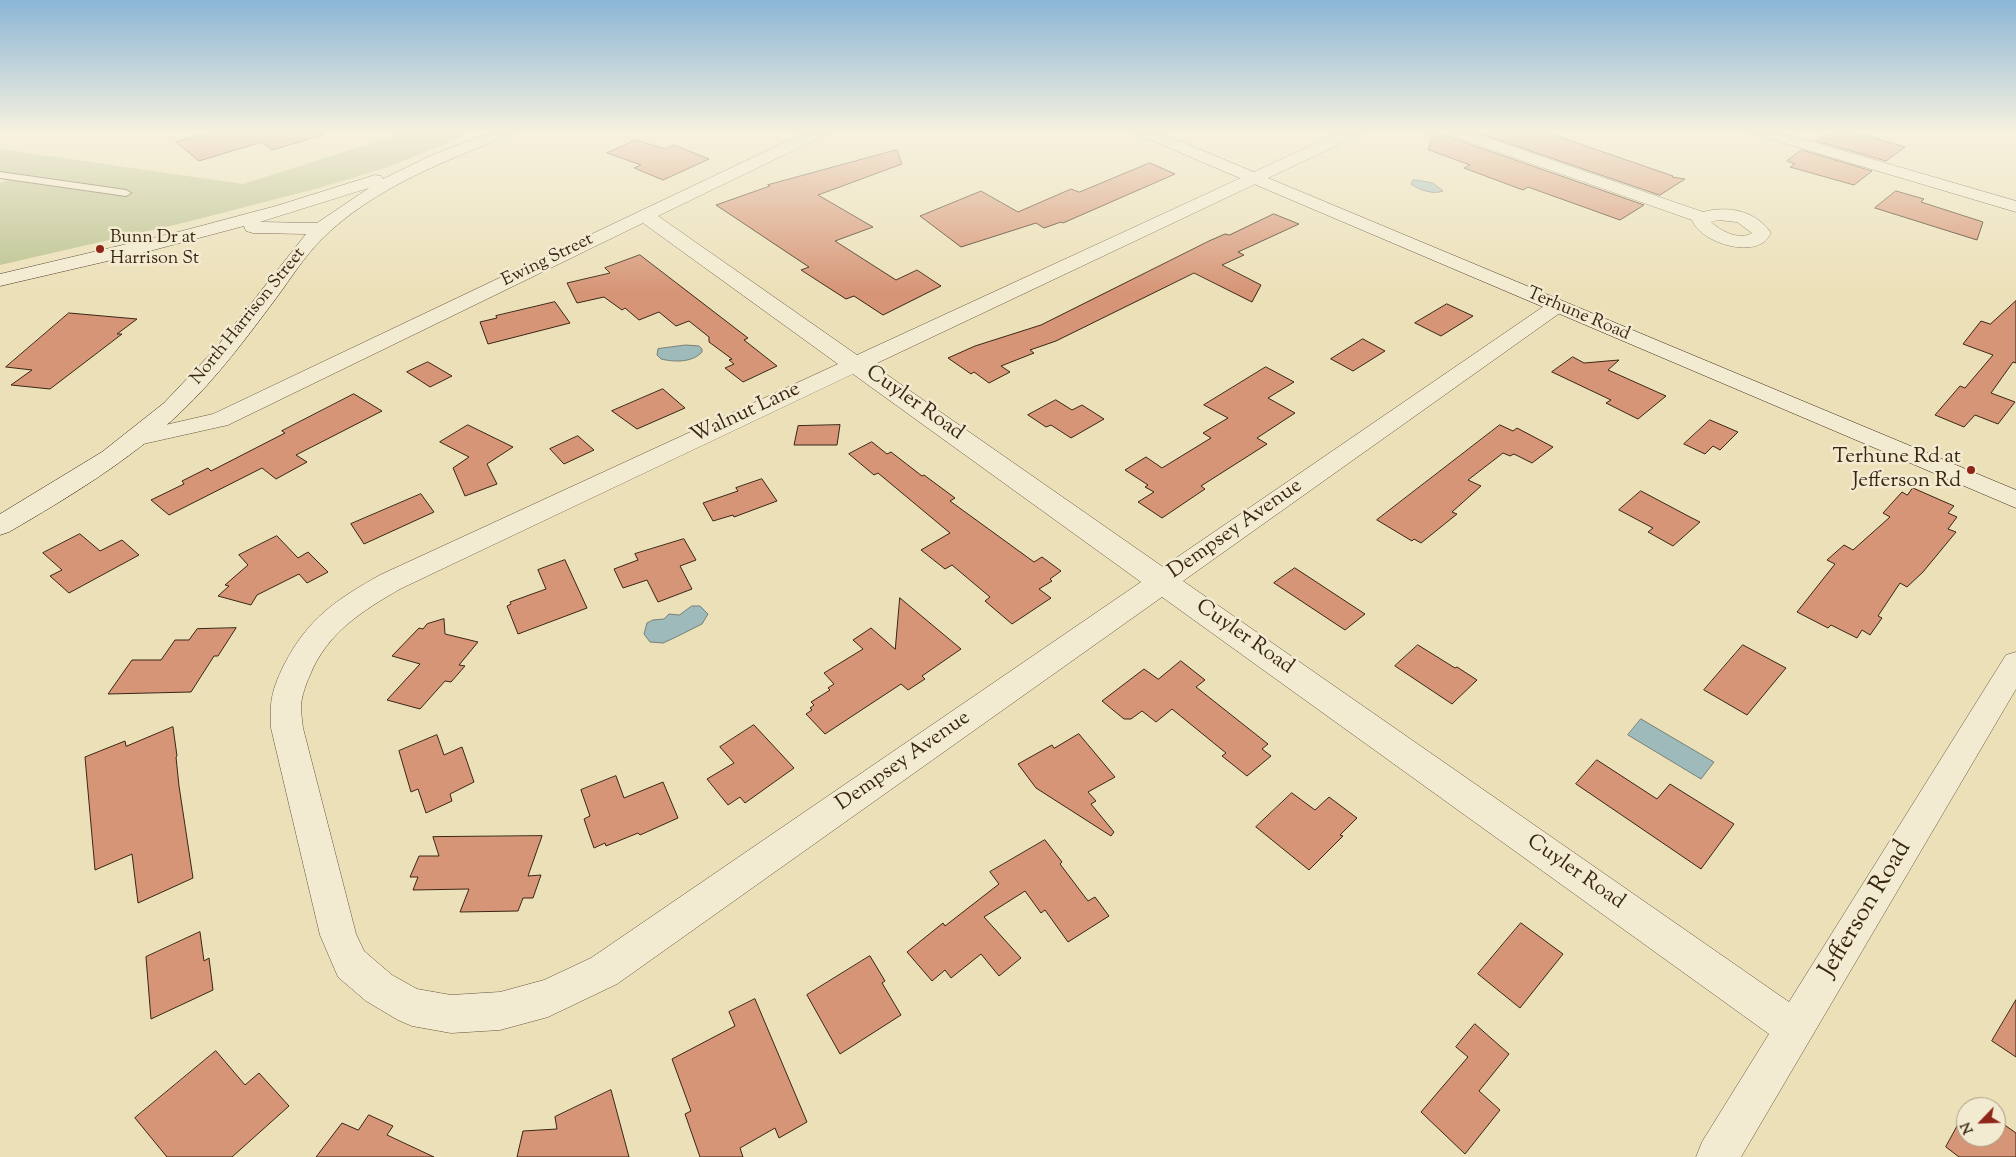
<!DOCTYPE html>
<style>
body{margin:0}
#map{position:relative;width:2016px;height:1157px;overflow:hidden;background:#ece0b8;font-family:"Sorts Mill Goudy",serif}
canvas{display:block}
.north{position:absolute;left:1956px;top:1097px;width:50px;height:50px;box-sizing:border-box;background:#f3ebd1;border:1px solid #a99c86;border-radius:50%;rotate:246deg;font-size:14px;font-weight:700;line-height:20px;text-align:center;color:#392615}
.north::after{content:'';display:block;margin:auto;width:18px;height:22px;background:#8f2418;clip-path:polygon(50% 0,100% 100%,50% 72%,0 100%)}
</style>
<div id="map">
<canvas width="2016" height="1157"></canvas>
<div class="north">N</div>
</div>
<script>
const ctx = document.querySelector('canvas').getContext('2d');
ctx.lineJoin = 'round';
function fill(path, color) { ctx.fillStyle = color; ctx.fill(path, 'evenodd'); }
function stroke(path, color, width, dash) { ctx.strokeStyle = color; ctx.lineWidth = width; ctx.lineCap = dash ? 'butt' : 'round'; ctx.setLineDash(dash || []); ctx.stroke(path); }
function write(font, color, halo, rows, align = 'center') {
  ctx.font = font + ' "Sorts Mill Goudy",serif'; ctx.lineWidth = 5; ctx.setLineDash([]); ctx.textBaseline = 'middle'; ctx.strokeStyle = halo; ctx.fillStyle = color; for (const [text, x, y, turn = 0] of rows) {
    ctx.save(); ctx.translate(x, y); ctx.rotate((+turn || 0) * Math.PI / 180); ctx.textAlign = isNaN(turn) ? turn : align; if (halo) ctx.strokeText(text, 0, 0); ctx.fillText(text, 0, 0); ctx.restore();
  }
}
fill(new Path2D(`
 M 413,130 L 460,130 L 465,136 L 388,167 L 319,188 L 183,223 L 0,265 L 0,183 L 11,179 L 0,176 L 0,149 L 243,184 Z`), '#bac18d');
const water = new Path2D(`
 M 1416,180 L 1433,183 L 1443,191 C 1434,195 1419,190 1411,184 L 1413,180 Z
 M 686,345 L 699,346 L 702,349 L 702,352 C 692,363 674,362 661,359 L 657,355 L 658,349 Z
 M 692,606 L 700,606 L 708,614 L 702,624 L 674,638 L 663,643 L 650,642 L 644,634 L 647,623 L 653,620 L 664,619 L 669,614 L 679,615 Z
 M 1641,719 L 1714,762 L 1701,779 L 1628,735 Z`);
fill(water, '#9fbaba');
stroke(water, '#767f78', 1);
const building = new Path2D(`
 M 220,130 L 322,130 L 323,135 L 272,150 L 262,142 L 199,161 L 176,142 Z
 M 1433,130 L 1441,130 L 1444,135 L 1644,205 L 1620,220 L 1528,187 L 1523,190 L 1464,168 L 1470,165 L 1429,150 Z
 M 1470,130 L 1542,131 L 1673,176 L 1672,177 L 1685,179 L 1660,195 Z
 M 1833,130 L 1847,130 L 1905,147 L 1886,161 L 1816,141 Z
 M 636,140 L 665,149 L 674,145 L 709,159 L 663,180 L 634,168 L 641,165 L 607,153 Z
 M 897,150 L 902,164 L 818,195 L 873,227 L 835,241 L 896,280 L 917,270 L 941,286 L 883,315 L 854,296 L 846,299 L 801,270 L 809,267 L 716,205 L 770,186 L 768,185 Z
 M 1802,150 L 1872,171 L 1854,185 L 1790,167 L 1795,164 L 1787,161 Z
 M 1150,163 L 1175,174 L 1063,223 L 1061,222 L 1044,228 L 1036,223 L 961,247 L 920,216 L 981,191 L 1018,212 L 1071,189 L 1079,192 Z
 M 1896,191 L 1924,199 L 1921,202 L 1983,222 L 1977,240 L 1875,208 Z
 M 1274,214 L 1299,224 L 1238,252 L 1244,255 L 1222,265 L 1261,285 L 1252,302 L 1194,273 L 1056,341 L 1030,350 L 1034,353 L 1001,366 L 1010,372 L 989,383 L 974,372 L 971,374 L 948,358 L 975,346 L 1041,325 L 1209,241 L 1225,234 L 1229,235 Z
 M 640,255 L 748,338 L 744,340 L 777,366 L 743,382 L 725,368 L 734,364 L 729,360 L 732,359 L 709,342 L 709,337 L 689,321 L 676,326 L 659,312 L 639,320 L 625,308 L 622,310 L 604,297 L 577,303 L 567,283 L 610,273 L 605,268 Z
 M 2016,301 L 2016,363 L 2013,362 L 1991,393 L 2015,402 L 1998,424 L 1975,415 L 1964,427 L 1935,415 L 1960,386 L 1965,388 L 1993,355 L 1963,344 L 1981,321 L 1990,324 Z
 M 555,302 L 570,323 L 488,344 L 480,322 L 497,318 L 496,316 Z
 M 1447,304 L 1473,316 L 1441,336 L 1415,323 Z
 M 69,313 L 137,319 L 117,334 L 122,334 L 50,389 L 11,385 L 32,370 L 6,367 Z
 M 1363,339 L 1385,351 L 1353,371 L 1331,359 Z
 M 1573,357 L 1584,363 L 1619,360 L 1608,370 L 1666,396 L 1638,419 L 1606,403 L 1611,400 L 1552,372 Z
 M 428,362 L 452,376 L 430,387 L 407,372 Z
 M 1266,367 L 1294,382 L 1268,398 L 1295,413 L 1257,438 L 1267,444 L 1201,486 L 1205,489 L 1162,518 L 1138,502 L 1154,492 L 1145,487 L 1148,485 L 1125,470 L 1146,457 L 1162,468 L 1211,438 L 1203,433 L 1228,418 L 1204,405 Z
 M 663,389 L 685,408 L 637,429 L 612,411 Z
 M 354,394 L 382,411 L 296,455 L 307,462 L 276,479 L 262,468 L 169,515 L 151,500 L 184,484 L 182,481 L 208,468 L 211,471 L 285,433 L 282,431 Z
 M 1056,400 L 1072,410 L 1082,405 L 1104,419 L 1071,438 L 1051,425 L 1046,427 L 1028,415 Z
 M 1710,420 L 1738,432 L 1720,450 L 1713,446 L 1705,454 L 1684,444 Z
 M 468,425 L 513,447 L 487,464 L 497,484 L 465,496 L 453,468 L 469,457 L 440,442 Z
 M 840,425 L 837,445 L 794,445 L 798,426 Z
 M 1500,425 L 1513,431 L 1517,428 L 1553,447 L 1532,463 L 1514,454 L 1510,456 L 1503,453 L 1468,480 L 1481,486 L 1452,512 L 1457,514 L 1421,543 L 1414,539 L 1412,541 L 1377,520 Z
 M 578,436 L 594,450 L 564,464 L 550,449 Z
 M 872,442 L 887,454 L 891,452 L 922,476 L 924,475 L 955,498 L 950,501 L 1034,562 L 1042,557 L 1061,571 L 1050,579 L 1052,581 L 1039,589 L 1051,598 L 1012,624 L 985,601 L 990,597 L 952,565 L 945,569 L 921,550 L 950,533 L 878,473 L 874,475 L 849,454 Z
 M 762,479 L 777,501 L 734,517 L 733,515 L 713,521 L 703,503 L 738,491 L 736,488 Z
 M 1913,488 L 1954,506 L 1948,513 L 1957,517 L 1948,529 L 1956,532 L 1923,572 L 1907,587 L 1900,583 L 1878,616 L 1882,618 L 1870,635 L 1862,630 L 1857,638 L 1831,625 L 1828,628 L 1797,612 L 1835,564 L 1827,560 L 1844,545 L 1853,550 L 1890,517 L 1883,513 L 1902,492 L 1907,495 Z
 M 1641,491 L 1690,517 L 1700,522 L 1673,546 L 1648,532 L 1653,528 L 1619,510 Z
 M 421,494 L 434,512 L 364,544 L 351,524 Z
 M 80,534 L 100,551 L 122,540 L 139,555 L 69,593 L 50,576 L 62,570 L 43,553 Z
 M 277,536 L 298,558 L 308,552 L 328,572 L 307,583 L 299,574 L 257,595 L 251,605 L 218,596 L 229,586 L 225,585 L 248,565 L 239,555 Z
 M 684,539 L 696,560 L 680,566 L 692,589 L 658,602 L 647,580 L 623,588 L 614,569 L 638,560 L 635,554 Z
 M 565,560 L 587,608 L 518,634 L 507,606 L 511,604 L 510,602 L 546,589 L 538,570 Z
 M 1295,568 L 1365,614 L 1345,630 L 1274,583 Z
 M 900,598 L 961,649 L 922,676 L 925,679 L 908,690 L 901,684 L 825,734 L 806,714 L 812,710 L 810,708 L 814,705 L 811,702 L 830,690 L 828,688 L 834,684 L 824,673 L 863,649 L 853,640 L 871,628 L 895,649 Z
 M 444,619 L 445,634 L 478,642 L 459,665 L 465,666 L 451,682 L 445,681 L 420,709 L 387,700 L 420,664 L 392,656 L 419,628 L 423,629 L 427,624 Z
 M 236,628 L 218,656 L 214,656 L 191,692 L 108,694 L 132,660 L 161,660 L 175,640 L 189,640 L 197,629 Z
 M 1418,645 L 1455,668 L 1457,667 L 1477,680 L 1452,704 L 1395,666 Z
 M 1743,645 L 1786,668 L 1747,715 L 1704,690 Z
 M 1181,661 L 1205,680 L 1196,687 L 1268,744 L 1262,749 L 1271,756 L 1247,776 L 1222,756 L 1226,753 L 1172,709 L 1156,722 L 1142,711 L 1131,719 L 1124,719 L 1102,701 L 1144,669 L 1158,679 Z
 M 754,725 L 794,768 L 745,803 L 740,797 L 728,805 L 707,779 L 734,763 L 720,747 Z
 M 173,727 L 177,756 L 176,757 L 179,786 L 193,878 L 138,903 L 132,854 L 95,870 L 85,757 L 125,741 L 126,746 Z
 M 1079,734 L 1115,777 L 1088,792 L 1096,801 L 1091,804 L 1114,832 L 1111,836 L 1036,788 L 1018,764 L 1052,745 L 1054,748 Z
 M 437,735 L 444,755 L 462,747 L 474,782 L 450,794 L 452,801 L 426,813 L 418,789 L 411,792 L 399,751 Z
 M 1597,760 L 1657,799 L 1670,784 L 1734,824 L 1701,869 L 1576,784 Z
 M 616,776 L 624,798 L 663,782 L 678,818 L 640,835 L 638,833 L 606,846 L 605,843 L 594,848 L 584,819 L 590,816 L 581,790 Z
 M 1292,793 L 1315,810 L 1329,797 L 1357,818 L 1340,835 L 1343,836 L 1309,870 L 1256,827 Z
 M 542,836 L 528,876 L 541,875 L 533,898 L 523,898 L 518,911 L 460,912 L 469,889 L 413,890 L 418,877 L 410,877 L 419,856 L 439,856 L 433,837 Z
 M 1045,840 L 1062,862 L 1060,864 L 1088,901 L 1095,897 L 1109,916 L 1068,942 L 1045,910 L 1041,913 L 1025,891 L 984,917 L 1021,958 L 999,976 L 981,954 L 951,978 L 945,970 L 932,981 L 907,952 L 943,923 L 945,926 L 999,884 L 990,872 Z
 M 1521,923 L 1563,954 L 1520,1008 L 1478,974 Z
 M 200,932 L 204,961 L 209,958 L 213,990 L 151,1019 L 146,957 Z
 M 870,956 L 885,981 L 882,983 L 901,1015 L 840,1054 L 807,995 Z
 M 755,999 L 807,1122 L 779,1138 L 775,1128 L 740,1148 L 743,1157 L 700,1157 L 685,1114 L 691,1111 L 672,1059 L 735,1026 L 729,1012 Z
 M 2016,1000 L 2016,1057 L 1992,1041 Z
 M 1475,1024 L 1509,1054 L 1479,1091 L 1500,1110 L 1465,1154 L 1421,1112 L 1468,1057 L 1456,1047 Z
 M 216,1051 L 245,1085 L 259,1073 L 289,1106 L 232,1157 L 167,1157 L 135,1118 Z
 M 611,1090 L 629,1157 L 517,1157 L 523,1131 L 557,1129 L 555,1117 Z
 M 1966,1110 L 1966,1137 L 1996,1137 L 1996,1119 L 2016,1133 L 2016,1157 L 1959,1157 L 1946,1147 Z
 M 369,1115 L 393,1126 L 387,1135 L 434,1157 L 316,1157 L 342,1123 L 358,1130 Z`);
fill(building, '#d69576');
stroke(building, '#392615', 1);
const lane = new Path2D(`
 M 0,172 L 126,190 L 131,193 L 126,196 L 0,178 Z`);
const street = new Path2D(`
 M 811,130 L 831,130 L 829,133 L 658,216 L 857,355 L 1345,130 L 1365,130 L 1363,133 L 873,365 L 1163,567 L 1550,302 L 1557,300 L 1564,302 L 1567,306 L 1564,310 L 1183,581 L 1789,1002 L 2006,655 L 2016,652 L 2016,689 L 1741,1157 L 1696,1157 L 1702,1142 L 1769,1034 L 1162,597 L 617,984 L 548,1017 L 500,1030 L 451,1033 L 412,1026 L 398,1020 L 366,1001 L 338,977 L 320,935 L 271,728 C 271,720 270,713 271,705 C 272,691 278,677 284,665 C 308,618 336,600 380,575 L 838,364 L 643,223 L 228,425 L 134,446 L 126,444 L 122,439 L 126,434 L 213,414 ZM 853,374 L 1141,582 L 591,958 L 544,980 L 500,992 L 451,995 L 417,989 L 392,975 L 364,951 L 356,934 L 303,728 C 302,720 301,712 301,705 C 302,695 306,684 310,675 C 327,633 362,611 400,589 Z
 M 1443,130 L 1465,130 L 1703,212 C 1729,205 1756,211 1771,233 C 1769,236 1767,240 1764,242 C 1745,256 1700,241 1692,220 L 1445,133 ZM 1718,220 L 1737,222 L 1752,233 C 1740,241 1720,231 1711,222 Z`);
const secondary = new Path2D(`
 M 496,130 L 518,130 L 516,133 C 449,159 372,188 321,240 C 304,257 291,278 277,297 C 247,337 217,378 180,413 C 129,461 69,497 9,532 L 0,535 L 0,514 L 102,452 L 164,403 L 216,348 L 306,234 L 253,233 L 246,231 L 244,226 L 142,253 L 0,286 L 0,274 L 182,231 L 276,206 L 375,175 L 381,176 L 383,179 L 430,156 ZM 369,188 L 317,223 L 260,222 Z
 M 1132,130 L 1153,130 L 2016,490 L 2016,508 L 1134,133 Z
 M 1748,130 L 1772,130 L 2016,201 L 2016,212 L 1750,133 Z`);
stroke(lane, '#66543e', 2);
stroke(street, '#66543e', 1);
stroke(secondary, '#392615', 1);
fill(lane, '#f3ebd1');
fill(street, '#f3ebd1');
fill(secondary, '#f3ebd1');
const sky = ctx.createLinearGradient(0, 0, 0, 292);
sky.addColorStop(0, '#8bb6d6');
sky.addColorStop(0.45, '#f6f1df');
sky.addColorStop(1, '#f6f1df00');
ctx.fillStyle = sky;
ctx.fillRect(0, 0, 2016, 292);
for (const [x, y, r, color] of [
 [100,249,5,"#8f2418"],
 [1971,470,5,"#8f2418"]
]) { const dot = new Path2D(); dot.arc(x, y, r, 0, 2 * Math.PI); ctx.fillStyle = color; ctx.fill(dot); stroke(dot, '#f3ebd1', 2); }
write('18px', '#392615', '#f3ebd1', [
 ["Bunn Dr at",110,239],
 ["Harrison St",110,260]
], 'left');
write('18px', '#392615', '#f3ebd1', [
 ["Ewing Street",548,261,-26],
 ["Terhune Road",1578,315,23],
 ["North Harrison Street",249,317,-51]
]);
write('21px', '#392615', '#f3ebd1', [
 ["Cuyler Road",914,404,35],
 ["Walnut Lane",746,414,-25],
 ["Dempsey Avenue",1236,530,-35],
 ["Cuyler Road",1244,638,35],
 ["Dempsey Avenue",904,762,-35],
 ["Cuyler Road",1575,873,35]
]);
write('21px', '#392615', '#f3ebd1', [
 ["Terhune Rd at",1961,458],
 ["Jefferson Rd",1961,482]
], 'right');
write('25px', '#392615', '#f3ebd1', [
 ["Jefferson Road",1867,910,-59]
]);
</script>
